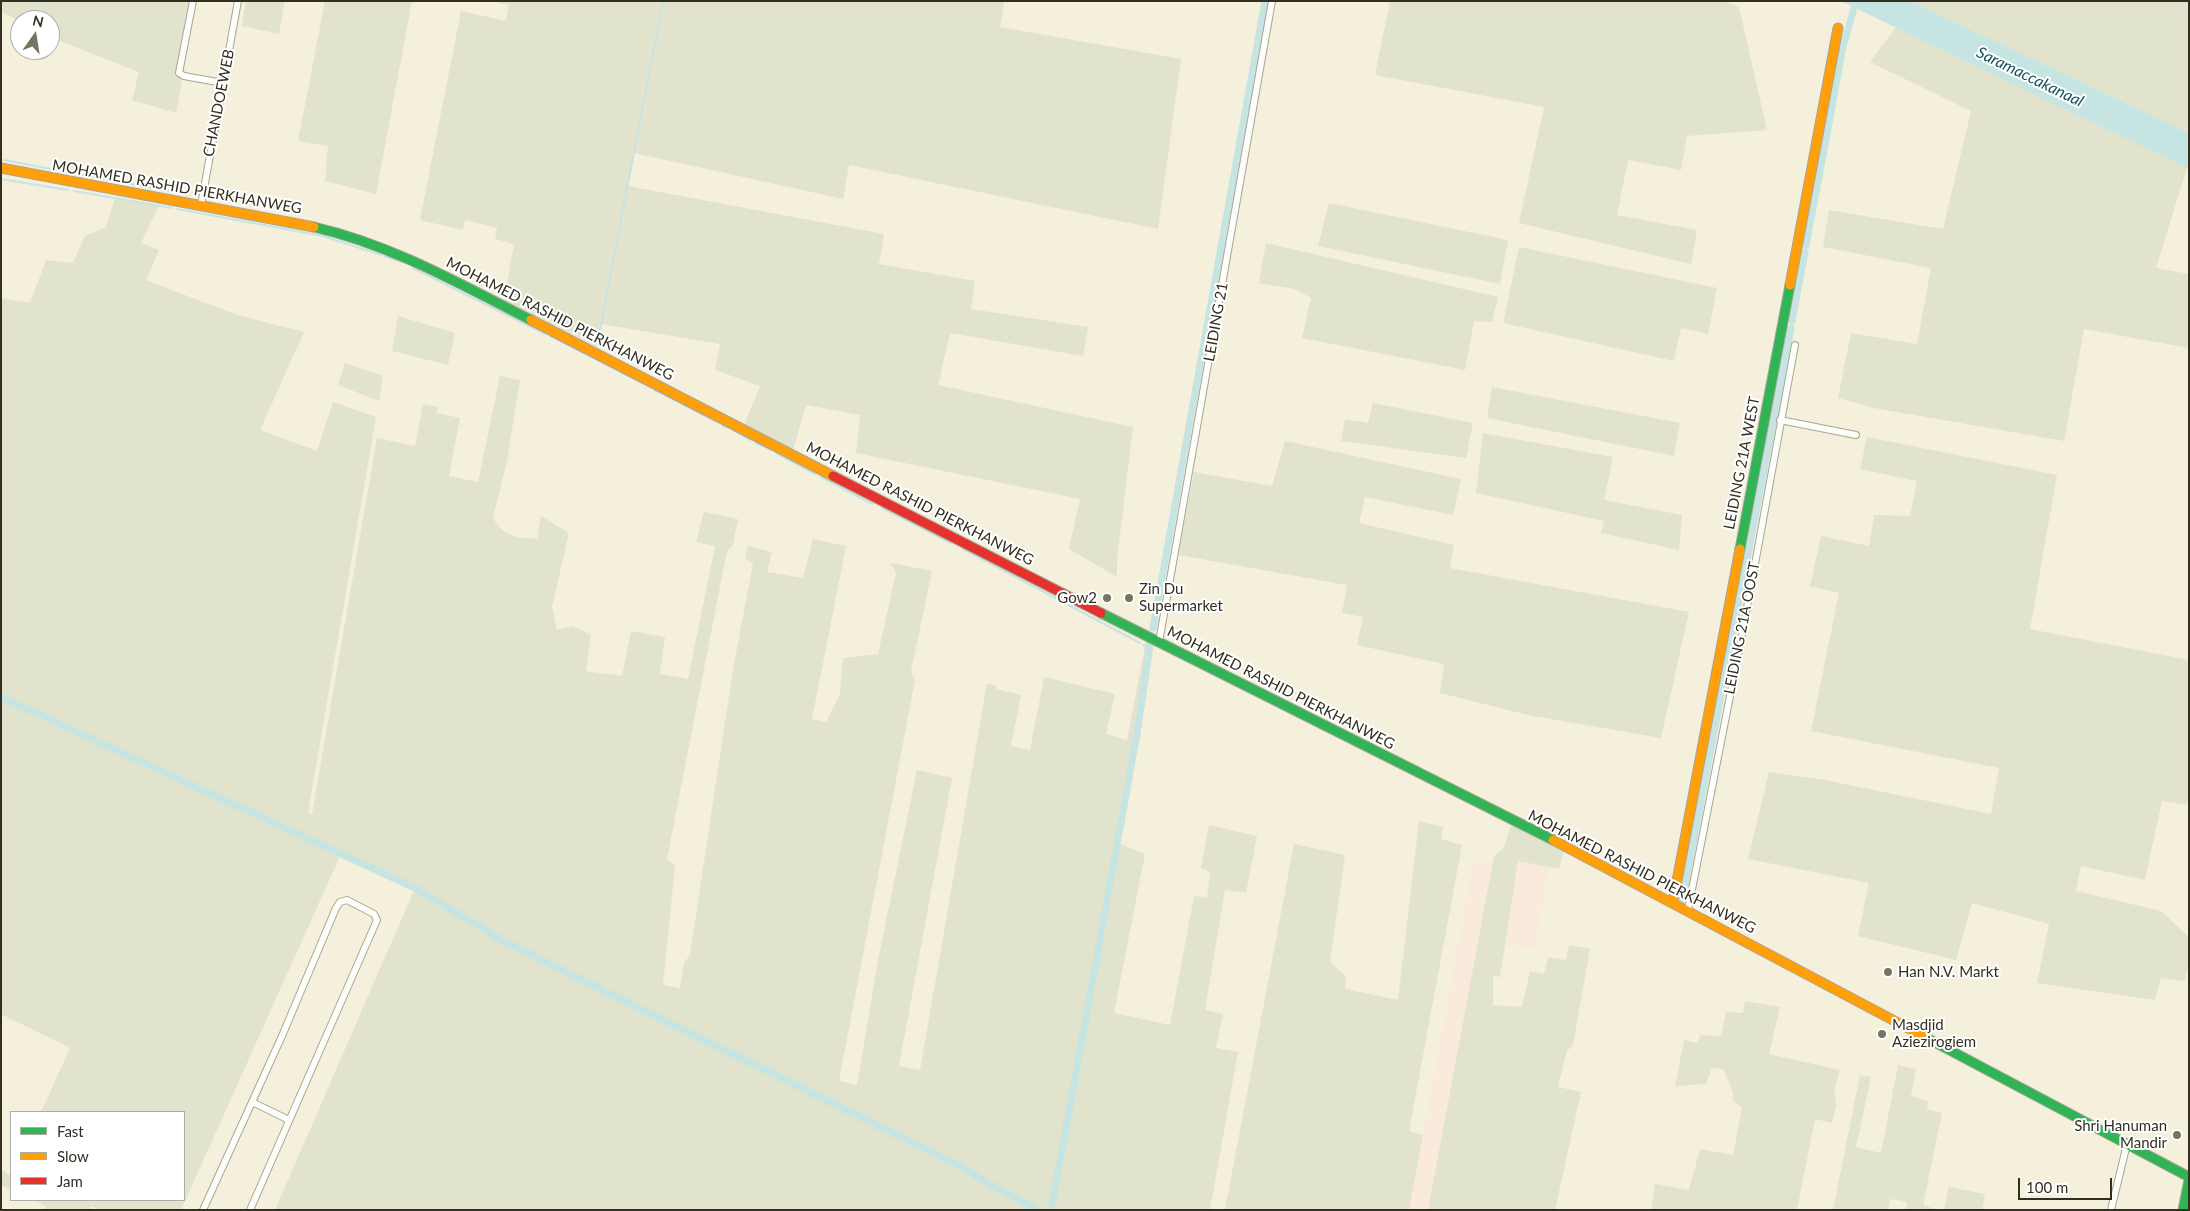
<!DOCTYPE html>
<style>
body{margin:0}
#map{position:relative;width:2190px;height:1211px;overflow:hidden;background:#f4f0dc;font-family:Lato,sans-serif}
canvas{display:block}
.frame{position:absolute;inset:0;border:2px solid #322f21;pointer-events:none}
.legend{position:absolute;left:10px;top:1111px;width:175px;height:90px;box-sizing:border-box;background:#fff;border:1px solid #adaca6;margin:0;padding:6px 9px;list-style:none;font-size:15px;color:#322f21}
.legend li{display:flex;align-items:center;gap:10px;height:25px}
.legend b{width:25px;border:1px solid #adaca6}
.north{position:absolute;left:10px;top:10px;width:50px;height:50px;box-sizing:border-box;background:#fff;border:1px solid #adaca6;border-radius:50%;rotate:13deg;font-size:14px;font-weight:700;line-height:20px;text-align:center;color:#322f21}
.north::after{content:'';display:block;margin:auto;width:18px;height:22px;background:#767362;clip-path:polygon(50% 0,100% 100%,50% 72%,0 100%)}
.scale{position:absolute;left:2018px;top:1178px;width:94px;height:22px;box-sizing:border-box;border:2px solid #322f21;border-top:0;padding-left:6px;font-size:15px;line-height:18px;white-space:nowrap;color:#322f21;-webkit-text-stroke:4px #fff;paint-order:stroke}
</style>
<div id="map">
<canvas width="2190" height="1211"></canvas>
<div class="frame"></div>
<ul class="legend">
<li><b style="height:6px;background:#30b455"></b>Fast</li>
<li><b style="height:6px;background:#ff9f0a"></b>Slow</li>
<li><b style="height:6px;background:#e5322d"></b>Jam</li>
</ul>
<div class="north">N</div>
<div class="scale">100 m</div>
</div>
<script>
const ctx = document.querySelector('canvas').getContext('2d');
ctx.lineJoin = 'round';
function fill(path, color) { ctx.fillStyle = color; ctx.fill(path, 'evenodd'); }
function stroke(path, color, width, dash) { ctx.strokeStyle = color; ctx.lineWidth = width; ctx.lineCap = dash ? 'butt' : 'round'; ctx.setLineDash(dash || []); ctx.stroke(path); }
function write(font, color, halo, rows, align = 'center') {
  ctx.font = font + ' Lato,sans-serif'; ctx.lineWidth = 4; ctx.setLineDash([]); ctx.textBaseline = 'middle'; ctx.strokeStyle = halo; ctx.fillStyle = color; for (const [text, x, y, turn = 0] of rows) {
    ctx.save(); ctx.translate(x, y); ctx.rotate((+turn || 0) * Math.PI / 180); ctx.textAlign = isNaN(turn) ? turn : align; if (halo) ctx.strokeText(text, 0, 0); ctx.fillText(text, 0, 0); ctx.restore();
  }
}
fill(new Path2D(`
 M 1474,859 L 1493,863 L 1428,1210 L 1409,1210 Z
 M 1518,860 L 1549,867 L 1535,949 L 1505,944 Z`), '#faeadc');
fill(new Path2D(`
 M 1,1 L 196,1 L 176,113 L 132,100 L 139,72 L 50,37 L 50,20 L 20,21 L 1,12 Z
 M 246,1 L 285,1 L 279,34 L 242,26 Z
 M 325,1 L 412,1 L 376,194 L 325,181 L 328,146 L 298,141 Z
 M 492,1 L 1004,1 L 1000,27 L 1181,59 L 1158,229 L 849,165 L 843,199 L 634,153 L 628,186 L 884,234 L 879,264 L 975,281 L 971,309 L 1088,327 L 1083,356 L 950,333 L 938,385 L 1133,427 L 1117,560 L 1117,577 L 1069,549 L 1080,499 L 856,453 L 860,415 L 806,405 L 793,451 L 744,425 L 760,386 L 715,370 L 720,344 L 601,324 L 597,347 L 504,300 L 514,244 L 495,239 L 497,228 L 465,220 L 463,230 L 420,220 L 461,11 L 506,21 L 509,5 Z
 M 1390,1 L 1722,1 L 1739,7 L 1767,130 L 1687,136 L 1681,170 L 1628,160 L 1617,215 L 1697,230 L 1691,264 L 1519,223 L 1544,107 L 1375,75 Z
 M 1910,1 L 2189,1 L 2189,133 Z
 M 1896,27 L 2187,168 L 2156,268 L 2189,274 L 2189,348 L 2084,329 L 2064,441 L 1874,408 L 1838,398 L 1851,333 L 1917,344 L 1931,268 L 1823,247 L 1829,210 L 1943,229 L 1971,111 L 1870,62 Z
 M 115,198 L 159,206 L 141,243 L 159,250 L 146,280 L 237,315 L 304,332 L 260,430 L 317,451 L 333,402 L 376,417 L 308,813 L 312,814 L 377,438 L 415,446 L 423,404 L 438,407 L 437,413 L 460,418 L 449,476 L 478,482 L 500,376 L 520,380 L 507,461 L 493,518 C 504,538 517,537 537,539 L 541,516 L 569,533 L 552,607 L 557,630 L 573,626 L 591,635 L 586,671 L 622,676 L 631,631 L 665,637 L 660,674 L 688,679 L 715,546 L 696,542 L 704,512 L 738,519 L 733,545 L 727,551 L 667,859 L 675,866 L 663,985 L 680,988 L 684,963 L 690,955 L 733,669 L 753,564 L 745,558 L 748,546 L 772,552 L 767,572 L 803,578 L 813,539 L 846,546 L 812,719 L 826,722 L 840,694 L 843,658 L 878,654 L 896,573 L 891,563 L 932,571 L 911,672 L 915,680 L 839,1081 L 857,1085 L 877,965 L 917,770 L 952,778 L 899,1066 L 920,1070 L 987,683 L 997,686 L 996,689 L 1021,695 L 1011,746 L 1030,750 L 1044,677 L 1115,694 L 1106,734 L 1127,740 L 1146,641 L 1154,643 L 1139,742 L 1136,742 L 1118,843 L 1145,854 L 1114,1013 L 1170,1025 L 1194,896 L 1207,898 L 1210,872 L 1201,868 L 1209,825 L 1257,836 L 1246,893 L 1225,890 L 1205,1010 L 1223,1014 L 1216,1048 L 1238,1052 L 1210,1210 L 275,1210 L 415,888 L 341,854 L 181,1210 L 100,1210 L 92,1206 L 90,1210 L 45,1210 L 46,1206 L 33,1200 L 184,1200 L 184,1112 L 41,1112 L 70,1048 L 1,1014 L 1,298 L 30,303 L 46,260 L 73,263 L 85,236 L 106,227 Z
 M 1329,203 L 1508,240 L 1500,284 L 1318,246 Z
 M 1266,243 L 1498,297 L 1492,322 L 1474,321 L 1465,370 L 1302,338 L 1311,298 L 1295,289 L 1259,283 Z
 M 1519,247 L 1717,288 L 1708,334 L 1681,328 L 1674,361 L 1503,323 Z
 M 398,316 L 455,333 L 448,365 L 392,351 Z
 M 345,363 L 383,376 L 379,401 L 338,385 Z
 M 1492,387 L 1680,423 L 1674,456 L 1487,418 Z
 M 1373,403 L 1473,423 L 1466,458 L 1341,441 L 1345,419 L 1368,423 Z
 M 1483,433 L 1613,457 L 1604,500 L 1682,515 L 1679,550 L 1601,533 L 1604,521 L 1476,493 Z
 M 1867,437 L 2057,475 L 2030,629 L 2189,660 L 2189,794 L 2187,805 L 2162,801 L 2145,880 L 2081,866 L 2076,891 L 2161,911 L 2189,937 L 2189,964 L 2184,981 L 2161,978 L 2155,1000 L 2037,983 L 2049,924 L 1972,903 L 1956,960 L 1858,936 L 1869,883 L 1748,859 L 1769,772 L 1825,780 L 1991,814 L 1999,768 L 1811,731 L 1839,593 L 1810,586 L 1821,536 L 1869,546 L 1874,515 L 1910,516 L 1917,481 L 1860,469 Z
 M 1285,441 L 1461,479 L 1453,515 L 1365,497 L 1359,523 L 1454,545 L 1450,568 L 1689,612 L 1661,738 L 1528,715 L 1440,693 L 1444,664 L 1357,645 L 1363,617 L 1342,613 L 1347,585 L 1178,555 L 1194,472 L 1272,486 Z
 M 1419,821 L 1443,827 L 1441,839 L 1462,845 L 1409,1131 L 1423,1135 L 1409,1210 L 1225,1210 L 1294,844 L 1345,855 L 1330,962 L 1346,976 L 1345,989 L 1398,1000 Z
 M 1511,826 L 1516,827 L 1564,850 L 1559,869 L 1518,861 L 1500,977 L 1493,976 L 1493,1005 L 1522,1007 L 1530,971 L 1544,974 L 1548,957 L 1566,960 L 1569,945 L 1590,949 L 1573,1045 L 1567,1051 L 1558,1087 L 1581,1092 L 1555,1210 L 1428,1210 L 1494,856 L 1504,847 Z
 M 1745,1001 L 1780,1007 L 1769,1054 L 1840,1070 L 1834,1090 L 1836,1105 L 1832,1123 L 1815,1119 L 1797,1210 L 1651,1210 L 1655,1184 L 1689,1190 L 1700,1149 L 1733,1155 L 1742,1108 L 1733,1100 L 1733,1092 L 1723,1069 L 1712,1068 L 1706,1084 L 1675,1086 L 1684,1040 L 1698,1043 L 1700,1035 L 1721,1036 L 1726,1012 L 1743,1013 Z
 M 1898,1065 L 1916,1069 L 1911,1096 L 1928,1101 L 1927,1109 L 1942,1113 L 1923,1205 L 1938,1210 L 1906,1210 L 1907,1202 L 1890,1199 L 1888,1210 L 1833,1210 L 1860,1075 L 1871,1077 L 1856,1147 L 1881,1153 Z
 M 1,1169 L 11,1176 L 11,1190 L 1,1185 Z
 M 1949,1187 L 1985,1194 L 1982,1210 L 1944,1210 Z`), '#e2e3cc');
fill(new Path2D(`
 M 1841,1 L 1910,1 L 2189,133 L 2189,169 Z`), '#c6e4e2');
stroke(new Path2D(`
 M 4,160 L 114,181
 M 1,179 L 68,190
 M 120,182 L 187,195
 M 74,191 L 172,208
 M 177,209 L 323,236 L 381,255
 M 384,256 L 402,262
 M 413,268 L 545,334
 M 600,330 L 663,1
 M 550,336 L 650,387
 M 655,390 L 717,422
 M 722,425 L 728,428
 M 733,430 L 750,440
 M 756,443 L 771,450
 M 776,453 L 815,474
 M 821,477 L 872,504
 M 882,508 L 951,543
 M 963,549 L 1140,643
 M 1143,645 L 1150,648`), '#c6e4e2', 2);
stroke(new Path2D(`
 M 1818,182 L 1843,47 L 1856,1
 M 1806,245 L 1817,187
 M 1792,321 L 1805,252
 M 1153,628 L 1265,1
 M 1,697 L 415,888 L 500,939 L 953,1163 L 1037,1210
 M 1682,901 L 1791,328
 M 1052,1205 L 1137,734 L 1150,644`), '#c6e4e2', 7);
const street = new Path2D(`
 M 193,1 L 179,73 L 184,76 L 223,83
 M 201,205 L 238,1
 M 1780,420 L 1856,435
 M 1159,642 L 1272,1
 M 1688,910 L 1742,635 L 1795,345
 M 252,1102 L 289,1120
 M 203,1210 L 282,1036 L 336,908 L 340,902 L 347,900 L 374,914 L 377,920 L 250,1210
 M 2111,1210 L 2127,1144`);
const fast = new Path2D(`
 M 314,227 C 392,245 460,284 531,320
 M 1740,549 L 1790,285
 M 1101,613 L 1553,840
 M 1923,1036 L 2189,1177
 M 2183,1210 L 2189,1180`);
const slow = new Path2D(`
 M 1,168 L 314,227
 M 1790,285 L 1838,28
 M 531,320 L 833,476
 M 1553,840 L 1923,1036
 M 1673,902 L 1740,549`);
const jam = new Path2D(`
 M 833,476 L 1101,613`);
stroke(street, '#a9a596', 8);
stroke(fast, '#a9a596', 11);
stroke(slow, '#a9a596', 11);
stroke(jam, '#a9a596', 11);
stroke(street, '#fdfdfa', 6);
stroke(fast, '#30b455', 9);
stroke(slow, '#ff9f0a', 9);
stroke(jam, '#e5322d', 9);
for (const [x, y, r, color] of [
 [1107,598,5,"#767362"],
 [1129,598,5,"#767362"],
 [1888,972,5,"#767362"],
 [1882,1034,5,"#767362"],
 [2177,1135,5,"#767362"]
]) { const dot = new Path2D(); dot.arc(x, y, r, 0, 2 * Math.PI); ctx.fillStyle = color; ctx.fill(dot); stroke(dot, '#fff', 2); }
write('15px', '#322f21', '#fff', [
 ["CHANDOEWEB",219,103,-79],
 ["MOHAMED RASHID PIERKHANWEG",177,187,10],
 ["MOHAMED RASHID PIERKHANWEG",560,319,27],
 ["LEIDING 21",1216,322,-80],
 ["LEIDING 21A WEST",1742,463,-79],
 ["MOHAMED RASHID PIERKHANWEG",920,504,27],
 ["LEIDING 21A OOST",1742,628,-79],
 ["MOHAMED RASHID PIERKHANWEG",1281,688,27],
 ["MOHAMED RASHID PIERKHANWEG",1642,872,27]
]);
write('15px', '#322f21', '#fff', [
 ["Zin Du",1139,589],
 ["Supermarket",1139,606],
 ["Gow2",1097,598,"right"],
 ["Han N.V. Markt",1898,972],
 ["Masdjid",1892,1025],
 ["Aziezirogiem",1892,1042],
 ["Shri Hanuman",2167,1126,"right"],
 ["Mandir",2167,1143,"right"]
], 'left');
write('italic 16px', '#16545a', '#fff', [
 ["Saramaccakanaal",2030,77,26]
]);
</script>
